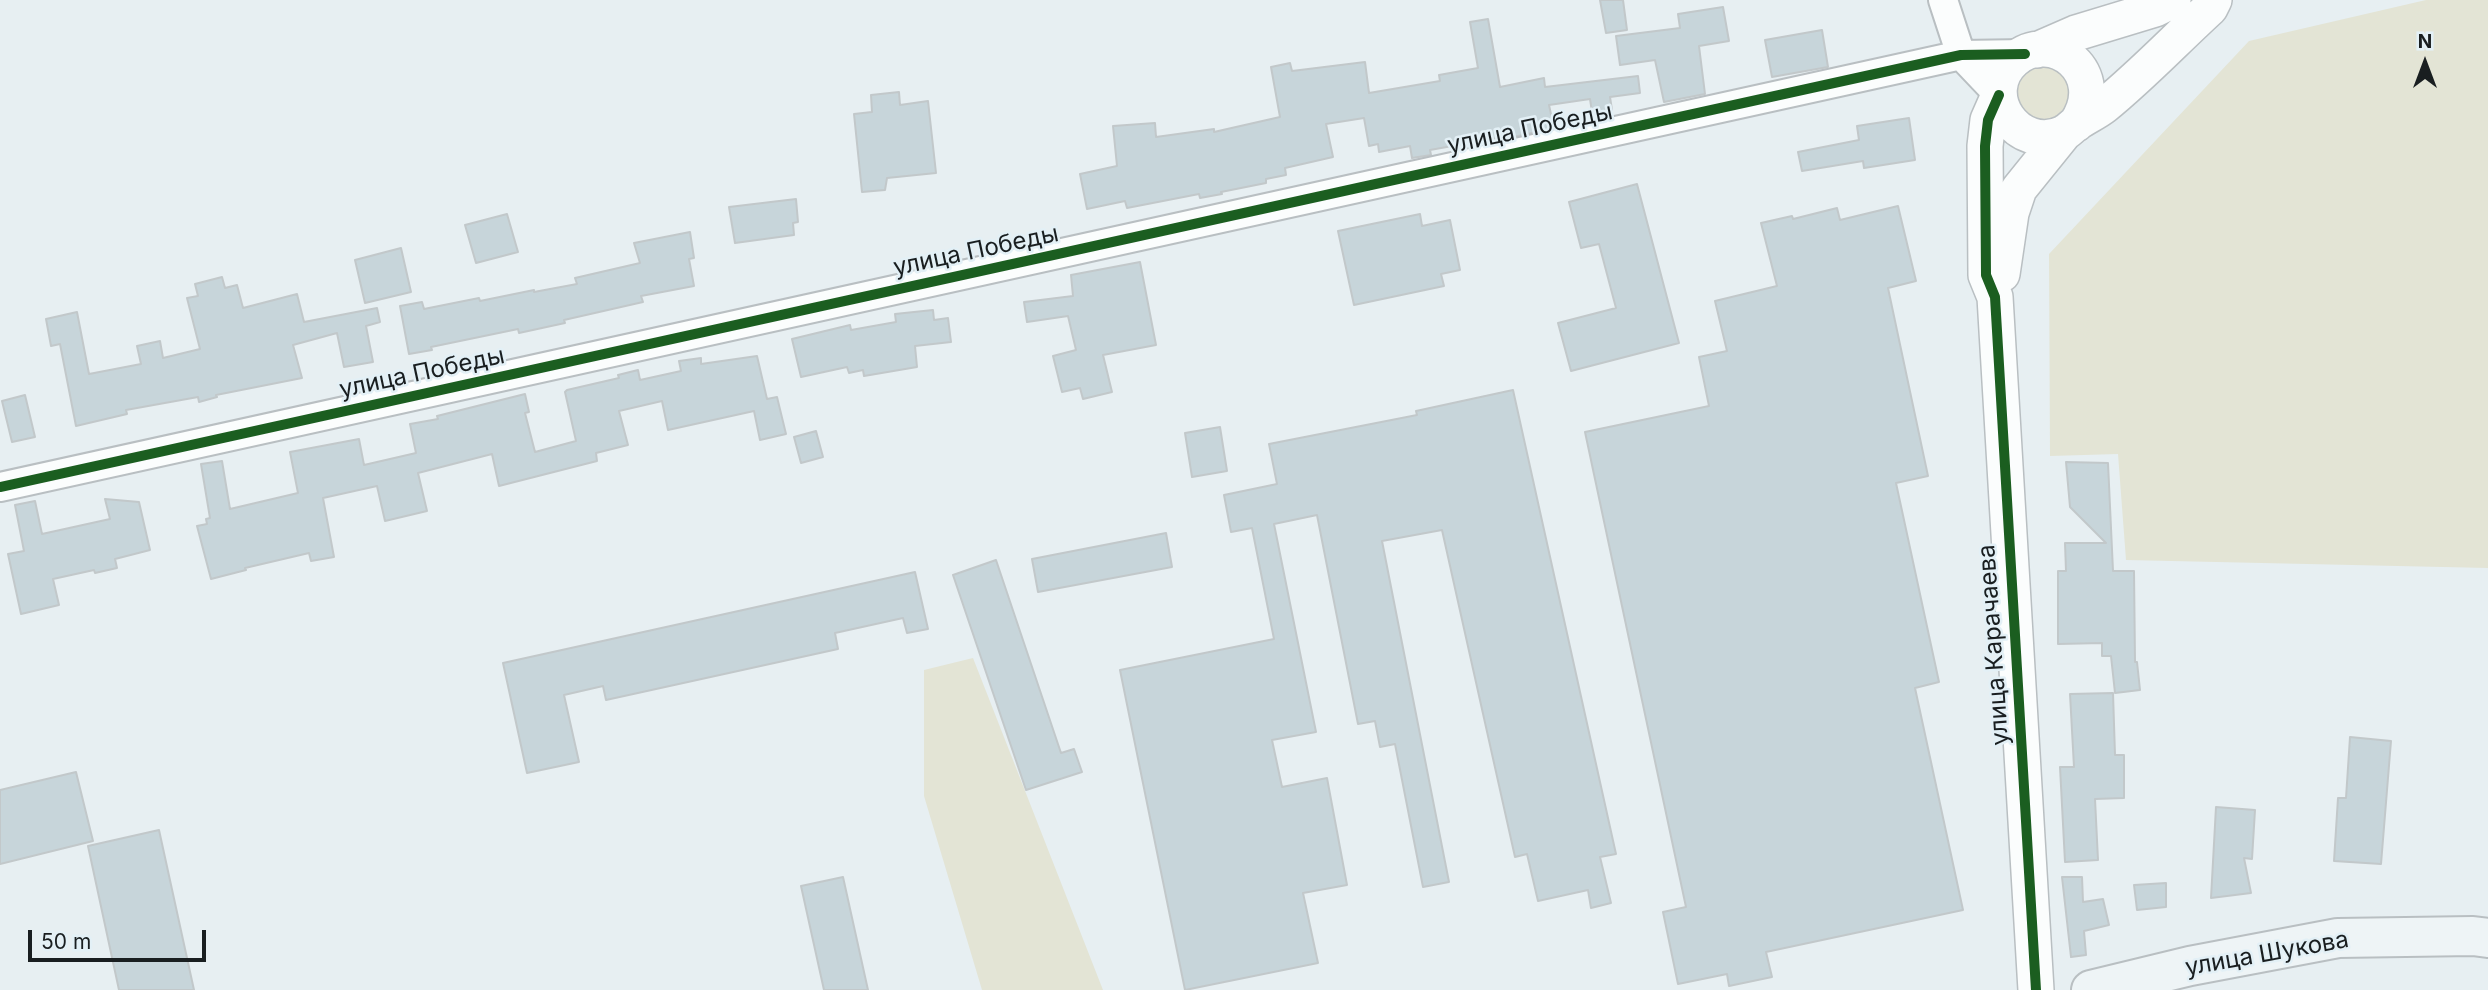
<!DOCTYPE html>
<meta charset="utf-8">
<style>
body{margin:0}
#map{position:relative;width:2488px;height:990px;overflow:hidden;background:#e7eff2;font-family:Inter,sans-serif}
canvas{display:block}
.north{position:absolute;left:2390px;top:28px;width:70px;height:70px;-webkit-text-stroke:5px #e3f0f6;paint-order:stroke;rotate:0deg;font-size:19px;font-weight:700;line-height:28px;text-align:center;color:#191e20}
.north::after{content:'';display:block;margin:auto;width:24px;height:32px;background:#191e20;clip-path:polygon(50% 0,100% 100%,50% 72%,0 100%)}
.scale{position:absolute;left:28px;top:930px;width:178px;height:32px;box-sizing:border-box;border:4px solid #191e20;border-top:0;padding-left:9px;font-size:21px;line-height:24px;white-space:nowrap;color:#191e20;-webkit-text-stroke:5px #e3f0f6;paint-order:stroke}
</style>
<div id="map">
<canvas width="2488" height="990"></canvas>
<div class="north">N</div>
<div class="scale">50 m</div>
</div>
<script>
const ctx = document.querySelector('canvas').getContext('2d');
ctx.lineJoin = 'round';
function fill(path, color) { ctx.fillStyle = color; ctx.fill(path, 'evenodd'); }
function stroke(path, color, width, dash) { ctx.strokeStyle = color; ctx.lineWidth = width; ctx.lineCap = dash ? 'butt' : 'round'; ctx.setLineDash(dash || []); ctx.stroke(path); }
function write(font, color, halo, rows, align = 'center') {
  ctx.font = font + ' Inter,sans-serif'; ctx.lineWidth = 5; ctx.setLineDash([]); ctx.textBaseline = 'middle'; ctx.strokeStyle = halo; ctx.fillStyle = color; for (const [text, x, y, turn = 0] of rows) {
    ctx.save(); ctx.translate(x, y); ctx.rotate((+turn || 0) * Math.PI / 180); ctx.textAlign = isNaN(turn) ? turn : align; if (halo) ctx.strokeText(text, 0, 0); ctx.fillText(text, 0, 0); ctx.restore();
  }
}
fill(new Path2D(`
 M 2426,0 L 2488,0 L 2488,568 L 2126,560 L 2118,454 L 2050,456 L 2049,254 L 2249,41 Z
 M 2050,65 C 2072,81 2074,89 2064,114 L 2045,123 L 2017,111 L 2015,81 L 2030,67 Z
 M 973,658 L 1103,990 L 982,990 L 924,796 L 924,670 Z`), '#e3e4d5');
const building = new Path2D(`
 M 1600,0 L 1623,0 L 1627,30 L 1606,33 Z
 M 1723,7 L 1729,41 L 1699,46 L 1705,94 L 1664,102 L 1655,60 L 1620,65 L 1616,36 L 1680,28 L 1678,14 Z
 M 1488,19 L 1500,87 L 1544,78 L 1545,87 L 1638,76 L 1640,93 L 1610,97 L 1612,110 L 1592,112 L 1590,99 L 1549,105 L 1554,128 L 1509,138 L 1508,136 L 1430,150 L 1431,155 L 1412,158 L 1410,146 L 1379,152 L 1378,144 L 1369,146 L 1364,118 L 1326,124 L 1333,157 L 1285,168 L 1286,175 L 1266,179 L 1266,183 L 1221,192 L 1222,194 L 1200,198 L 1199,194 L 1127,208 L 1125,201 L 1087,209 L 1080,174 L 1117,166 L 1113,126 L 1155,123 L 1156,137 L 1214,129 L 1214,132 L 1280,117 L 1271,67 L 1290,63 L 1292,71 L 1365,62 L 1369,93 L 1440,81 L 1439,75 L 1478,68 L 1470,22 Z
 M 1822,30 L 1828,67 L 1772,77 L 1765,40 Z
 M 899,92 L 900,105 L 928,101 L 936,173 L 887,178 L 885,190 L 862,192 L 854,114 L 872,112 L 871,95 Z
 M 1909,118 L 1915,160 L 1864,168 L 1863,161 L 1802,171 L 1798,152 L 1859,140 L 1857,126 Z
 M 1637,184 L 1679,343 L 1571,371 L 1558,323 L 1616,308 L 1599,244 L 1581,248 L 1569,202 Z
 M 796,199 L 798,222 L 793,223 L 794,235 L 735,243 L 729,207 Z
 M 1898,206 L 1916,281 L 1888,288 L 1928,476 L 1896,483 L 1939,682 L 1915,688 L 1963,910 L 1766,952 L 1772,977 L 1729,986 L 1727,974 L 1678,984 L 1663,912 L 1686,907 L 1585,432 L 1709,406 L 1699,357 L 1727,351 L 1715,301 L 1777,286 L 1761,223 L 1792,216 L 1793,219 L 1837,208 L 1840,220 Z
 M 507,214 L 518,252 L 476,263 L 465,225 Z
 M 1420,214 L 1422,226 L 1450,220 L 1460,270 L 1441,274 L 1444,286 L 1354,305 L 1338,231 Z
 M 690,232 L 694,258 L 689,259 L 694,286 L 641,296 L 643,302 L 564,320 L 565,323 L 519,333 L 518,329 L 431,347 L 432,350 L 409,354 L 400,306 L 422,302 L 424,309 L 479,298 L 480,301 L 534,290 L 534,292 L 577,284 L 575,278 L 640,263 L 634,243 Z
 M 401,248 L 411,292 L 365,303 L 355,260 Z
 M 1140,262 L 1156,345 L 1103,355 L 1112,392 L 1083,399 L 1080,388 L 1062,392 L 1053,356 L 1076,350 L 1068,316 L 1027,322 L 1024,302 L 1073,296 L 1071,275 Z
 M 222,277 L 225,288 L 237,285 L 243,308 L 297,294 L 304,322 L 377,308 L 380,322 L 366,326 L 373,362 L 344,367 L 337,333 L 293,345 L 302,378 L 216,395 L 217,397 L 199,402 L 198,397 L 126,410 L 127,414 L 76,426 L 60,344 L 51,346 L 46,319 L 77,312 L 89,374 L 141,364 L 137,346 L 160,341 L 163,358 L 200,349 L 187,298 L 198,296 L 195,284 Z
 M 933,310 L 934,320 L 948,318 L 951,342 L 915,346 L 917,367 L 864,376 L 863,370 L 849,373 L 847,367 L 801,377 L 792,339 L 850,325 L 851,330 L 896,322 L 895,314 Z
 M 757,356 L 767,399 L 777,397 L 786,434 L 760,440 L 754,411 L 668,430 L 662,401 L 619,411 L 628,445 L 596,453 L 597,461 L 499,486 L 492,454 L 418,473 L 427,511 L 385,521 L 377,486 L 323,498 L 334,557 L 311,561 L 309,553 L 245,568 L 246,570 L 211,579 L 197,526 L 207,524 L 206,519 L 210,518 L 201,464 L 222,461 L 230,509 L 298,493 L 290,452 L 359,439 L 364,465 L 416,453 L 410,424 L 438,419 L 437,416 L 525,394 L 529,412 L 525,413 L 535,452 L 576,441 L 565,392 L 567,390 L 619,378 L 618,375 L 638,370 L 640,380 L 681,371 L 679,361 L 701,358 L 701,364 Z
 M 1513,390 L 1616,854 L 1600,857 L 1611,903 L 1591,908 L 1588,890 L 1538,901 L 1527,854 L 1515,857 L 1442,530 L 1382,541 L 1449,882 L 1423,887 L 1395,744 L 1380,747 L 1375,721 L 1358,724 L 1317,515 L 1274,524 L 1316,732 L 1272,740 L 1282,787 L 1327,778 L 1347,885 L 1303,893 L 1318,963 L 1185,990 L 1120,670 L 1274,639 L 1252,528 L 1231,532 L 1224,495 L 1277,484 L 1269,444 L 1417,415 L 1416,411 Z
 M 25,395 L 35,437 L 12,442 L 2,401 Z
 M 1220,427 L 1227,471 L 1192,477 L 1185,433 Z
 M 816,431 L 823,457 L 801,463 L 794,437 Z
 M 2066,462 L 2108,463 L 2113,571 L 2134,571 L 2135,662 L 2137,662 L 2140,690 L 2115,693 L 2111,656 L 2102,656 L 2102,643 L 2058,644 L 2058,571 L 2066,571 L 2065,543 L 2106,543 L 2070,507 Z
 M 105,499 L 139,502 L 150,550 L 115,559 L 117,568 L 95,573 L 94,570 L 53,579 L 59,605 L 21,614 L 8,554 L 24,551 L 15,505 L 35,501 L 42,534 L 110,519 Z
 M 1166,533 L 1172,567 L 1038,592 L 1032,559 Z
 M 996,560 L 1061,753 L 1074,749 L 1082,772 L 1026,790 L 953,575 Z
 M 915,572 L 928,629 L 907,633 L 903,618 L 835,633 L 838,649 L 606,700 L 603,686 L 564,695 L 579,762 L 527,773 L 503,663 Z
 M 2113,693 L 2115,755 L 2124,755 L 2124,798 L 2095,799 L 2098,860 L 2065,862 L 2060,767 L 2074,767 L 2070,694 Z
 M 2350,737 L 2391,741 L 2381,864 L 2334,861 L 2338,798 L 2346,798 Z
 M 76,772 L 93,841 L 0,864 L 0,790 Z
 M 2216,807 L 2255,810 L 2252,859 L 2244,858 L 2251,893 L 2211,898 Z
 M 159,830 L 194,990 L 119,990 L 88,846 Z
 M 843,877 L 868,990 L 824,990 L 801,886 Z
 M 2062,877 L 2082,877 L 2083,902 L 2103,899 L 2109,925 L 2084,931 L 2086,955 L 2071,957 Z
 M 2166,883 L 2166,907 L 2137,910 L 2134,885 Z`);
fill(building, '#c7d5da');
stroke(building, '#c2c8ca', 2);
const minor = new Path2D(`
 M 1943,0 L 1961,55 L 1999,95
 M 0,487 L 1961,55 L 2025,54`);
const tertiary = new Path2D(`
 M 2037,50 L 2076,33 L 2155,9 L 2173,0
 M 1999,95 L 1988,120 L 1985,146 L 1986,275 L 1995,297 L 2036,990
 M 2076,124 C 2111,73 2052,27 2014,60 C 1976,94 2018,155 2064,133 C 2068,131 2072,126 2077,123 C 2085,117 2095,113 2104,106 C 2141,76 2175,40 2210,8 L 2214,0
 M 2002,274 L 2011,213 L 2019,189 L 2065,132`);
const secondary = new Path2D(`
 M 2091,990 L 2190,966 L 2338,938 L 2473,936 L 2488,938`);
stroke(minor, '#b9bfc2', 32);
stroke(tertiary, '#b9bfc2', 38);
stroke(secondary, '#b9bfc2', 42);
stroke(minor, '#fbfdfd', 28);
stroke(tertiary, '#fbfdfd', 35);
stroke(secondary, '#eef4f6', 38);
stroke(new Path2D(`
 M 1999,95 L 1988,120 L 1985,146 L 1986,275 L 1995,297 L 2036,990
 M 0,487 L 1961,55 L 2025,54`), '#1b5e20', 10);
write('24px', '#191e20', '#e3f0f6', [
 ["улица Победы",1530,129,-12],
 ["улица Победы",976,251,-12],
 ["улица Победы",422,373,-12],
 ["улица Карачаева",1994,645,-94],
 ["улица Шукова",2267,954,-10]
]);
</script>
